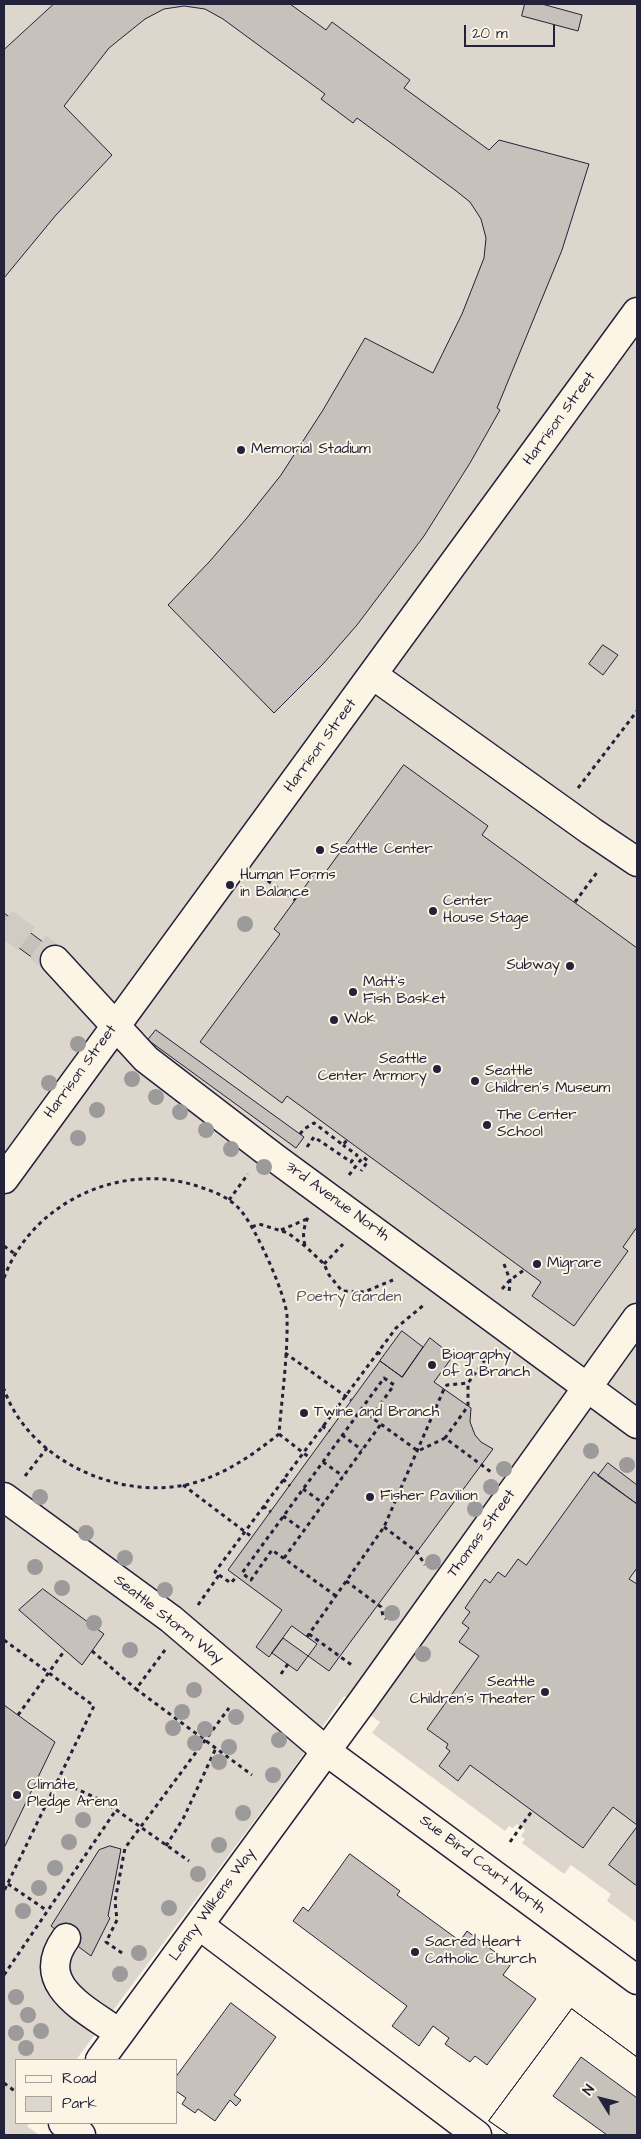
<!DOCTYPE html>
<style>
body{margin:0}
#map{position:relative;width:641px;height:2139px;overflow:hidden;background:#fcf5e5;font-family:"Architects Daughter",sans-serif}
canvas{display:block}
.frame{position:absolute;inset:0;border:5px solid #22223b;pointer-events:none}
.legend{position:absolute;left:15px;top:2059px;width:162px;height:65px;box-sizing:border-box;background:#fcf5e5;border:1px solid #a5a1a1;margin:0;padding:6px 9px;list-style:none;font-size:15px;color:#22223b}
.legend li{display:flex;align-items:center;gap:10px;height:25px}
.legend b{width:25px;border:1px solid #a5a1a1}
.north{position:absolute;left:576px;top:2074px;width:50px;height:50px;-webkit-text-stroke:4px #fcf5e5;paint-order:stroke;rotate:306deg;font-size:14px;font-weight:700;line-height:20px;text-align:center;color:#22223b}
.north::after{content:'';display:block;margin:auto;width:18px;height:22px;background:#22223b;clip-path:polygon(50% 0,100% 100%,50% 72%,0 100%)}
.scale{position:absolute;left:464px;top:25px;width:91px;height:22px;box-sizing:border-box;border:2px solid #22223b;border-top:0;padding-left:6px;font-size:15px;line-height:18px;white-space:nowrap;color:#22223b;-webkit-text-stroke:4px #fcf5e5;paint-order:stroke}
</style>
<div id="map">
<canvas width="641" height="2139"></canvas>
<div class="frame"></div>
<ul class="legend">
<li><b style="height:6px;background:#fcf5e5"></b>Road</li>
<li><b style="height:14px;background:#dcd6cc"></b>Park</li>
</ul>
<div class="north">N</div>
<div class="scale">20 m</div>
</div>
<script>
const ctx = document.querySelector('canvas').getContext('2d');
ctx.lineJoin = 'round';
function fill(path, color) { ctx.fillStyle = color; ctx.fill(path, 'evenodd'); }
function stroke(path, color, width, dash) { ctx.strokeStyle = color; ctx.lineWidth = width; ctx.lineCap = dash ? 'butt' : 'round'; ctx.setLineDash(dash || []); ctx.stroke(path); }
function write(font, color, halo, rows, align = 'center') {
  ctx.font = font + ' "Architects Daughter",sans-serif'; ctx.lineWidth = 4; ctx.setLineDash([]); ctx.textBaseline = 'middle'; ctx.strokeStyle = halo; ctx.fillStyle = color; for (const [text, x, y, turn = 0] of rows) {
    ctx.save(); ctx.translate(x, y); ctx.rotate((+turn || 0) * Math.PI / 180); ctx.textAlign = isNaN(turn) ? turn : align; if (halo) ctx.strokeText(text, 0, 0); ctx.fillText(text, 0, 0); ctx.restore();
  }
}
fill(new Path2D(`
 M 4,4 L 637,4 L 637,1923 L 607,1901 L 611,1894 L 571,1865 L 564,1874 L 522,1843 L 525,1839 L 521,1836 L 525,1830 L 517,1824 L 513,1828 L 509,1826 L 505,1831 L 372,1733 L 380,1722 L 344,1696 L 288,1776 L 76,2060 L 16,2060 L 16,2123 L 30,2123 L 27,2126 L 39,2135 L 4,2135 Z`), '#dcd6cc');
const building = new Path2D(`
 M 54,4 L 290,4 L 326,30 L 332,22 L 410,80 L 404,88 L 489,150 L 499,140 L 589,164 L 562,250 L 497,408 L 500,410 L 470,463 L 424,536 L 357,625 L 323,664 L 274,713 L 168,605 L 210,561 L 246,519 L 281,475 L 323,410 L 365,338 L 433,373 L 462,314 L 484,258 L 486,238 L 481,219 L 470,202 L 455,190 L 357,118 L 353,123 L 321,99 L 325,94 L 223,19 L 205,9 L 184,6 L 164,9 L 145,19 L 109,48 L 64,106 L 112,155 L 56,215 L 4,278 L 4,50 Z
 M 525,4 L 542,4 L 582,15 L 578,31 L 522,16 Z
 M 603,645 L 618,655 L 603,675 L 589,664 Z
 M 404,765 L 488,826 L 482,835 L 637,948 L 637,1227 L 623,1247 L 628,1251 L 574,1326 L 532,1296 L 541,1282 L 287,1096 L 282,1103 L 200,1042 L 280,934 L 274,929 L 317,870 L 323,875 Z
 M 4,913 L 59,954 L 48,969 L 4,937 Z
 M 156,1030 L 304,1137 L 296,1148 L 148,1040 Z
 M 402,1331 L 423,1347 L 402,1377 L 380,1361 Z
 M 430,1338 L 453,1356 L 434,1382 L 471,1408 L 470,1422 L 475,1435 L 481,1442 L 493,1449 L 329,1671 L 283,1638 L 269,1657 L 256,1647 L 282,1610 L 228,1570 L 380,1361 L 402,1377 Z
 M 608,1463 L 637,1485 L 637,1504 L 598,1476 Z
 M 594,1472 L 637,1504 L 637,1568 L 629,1579 L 637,1584 L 637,1825 L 613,1807 L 583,1848 L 470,1765 L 458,1781 L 439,1766 L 450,1751 L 446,1748 L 448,1744 L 427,1729 L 479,1656 L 459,1642 L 469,1628 L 462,1623 L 470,1612 L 465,1608 L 485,1579 L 490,1583 L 498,1572 L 505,1577 L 518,1559 L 526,1565 Z
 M 43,1589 L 104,1634 L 82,1665 L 19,1610 Z
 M 292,1626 L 317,1644 L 297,1671 L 272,1653 Z
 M 4,1705 L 55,1742 L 4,1848 Z
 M 637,1827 L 637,1886 L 609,1865 Z
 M 110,1846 L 121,1849 L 108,1916 L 110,1918 L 91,1956 L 51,1926 L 99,1850 Z
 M 350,1854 L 400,1891 L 397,1895 L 460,1941 L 467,1931 L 511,1964 L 503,1975 L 536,1999 L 487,2065 L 475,2056 L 470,2062 L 445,2044 L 449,2038 L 433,2026 L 419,2046 L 392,2026 L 407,2006 L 293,1921 L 303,1907 L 308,1911 Z
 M 231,2003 L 276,2037 L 234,2095 L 241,2100 L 236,2106 L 230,2100 L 215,2121 L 198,2109 L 195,2113 L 182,2104 L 186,2098 L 176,2091 L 176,2077 Z
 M 572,2009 L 637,2057 L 637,2098 L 581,2057 L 553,2096 L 607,2135 L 509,2135 L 489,2121 Z
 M 572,2009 L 637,2057 L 637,2135 L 509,2135 L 489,2121 Z`);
fill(building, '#c6c1bb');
stroke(building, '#22223b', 1);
stroke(new Path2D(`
 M 4,922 L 55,960`), '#d0cbc3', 28, [28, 14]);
const minor = new Path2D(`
 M 373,675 L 591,831 L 637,862
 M 55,960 L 146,1059 L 275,1158 L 637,1424
 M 4,1179 L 637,312
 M 4,1497 L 171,1619 L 326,1751 L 637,1980
 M 199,1925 L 477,2135
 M 66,1938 C 32,1985 86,2009 119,2033
 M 100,2060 L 362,1702 L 637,1318
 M 63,2123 L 81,2135`);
stroke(minor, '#22223b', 31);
stroke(new Path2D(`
 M 578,788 L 637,711
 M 261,876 L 295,900
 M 575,902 L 598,871
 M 300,1134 L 304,1129 L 314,1123 L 343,1145 L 347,1140
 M 307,1147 L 314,1137 L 351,1162 L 357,1155 L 343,1145
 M 349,1175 L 363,1157 L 368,1161 L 361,1171
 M 229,1200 L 248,1174
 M 252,1227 L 259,1224 L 288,1233 L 305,1246 L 324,1264 L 329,1275 L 342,1291 L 364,1292 L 393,1280
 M 281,1230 L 307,1219
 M 305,1245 C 302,1234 304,1227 308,1217
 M 4,1246 L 15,1254
 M 324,1264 L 343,1244
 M 504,1264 L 510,1280 L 509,1294
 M 4,1278 C 32,1201 124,1160 200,1187 C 216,1192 232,1199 242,1212 C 256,1229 286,1295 287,1316 C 288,1355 282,1395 279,1434 C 254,1454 228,1472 197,1482 C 125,1504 29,1462 4,1389
 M 502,1289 L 510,1280 L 524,1270
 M 377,1352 L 384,1356
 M 285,1353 L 351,1400
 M 490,1353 L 468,1383 L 468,1406 L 445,1438 L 491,1472
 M 322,1426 L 330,1431
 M 279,1434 L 310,1458
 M 342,1435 L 362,1450
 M 323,1462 L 343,1476
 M 25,1476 L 47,1448
 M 283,1479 L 290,1486
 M 183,1485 L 252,1537
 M 303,1489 L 323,1503
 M 263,1506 L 271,1512
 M 283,1516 L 304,1531
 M 384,1527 L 417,1552 L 425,1565
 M 284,1558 L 381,1424
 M 219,1575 L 231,1583 L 237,1576
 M 346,1581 L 381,1607 L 383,1616 L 386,1619
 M 336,1596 L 272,1550 L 251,1580 L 242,1573 L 384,1378 L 394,1385 L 371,1417 L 418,1451 L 445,1438
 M 198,1605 L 219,1575 L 215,1572 L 396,1328 L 425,1304
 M 309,1634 L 353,1666
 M 307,1637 L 384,1527 L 444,1389 L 447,1385 L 468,1383
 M 4,1640 L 94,1706 L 4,1891
 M 165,1650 L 136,1689 L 252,1775
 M 92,1651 L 136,1689
 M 281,1674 L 288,1664
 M 18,1715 L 65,1650
 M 59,1781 L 105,1802 L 189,1861
 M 510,1842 L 532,1811
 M 166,1846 L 184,1817 L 216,1748
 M 8,1884 L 46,1910
 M 122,1953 L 106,1942 L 117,1920 L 115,1901 L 125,1848 L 229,1708
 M 4,1975 L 116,1810
 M 4,2083 L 16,2092`), '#22223b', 3, [4, 4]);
stroke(minor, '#fcf5e5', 28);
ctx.fillStyle = '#9d9a9b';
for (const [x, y] of [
 [245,924],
 [78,1044],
 [132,1079],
 [49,1083],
 [156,1097],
 [97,1110],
 [180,1112],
 [206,1130],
 [78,1138],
 [231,1149],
 [264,1167],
 [591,1451],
 [627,1465],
 [504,1469],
 [491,1487],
 [40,1497],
 [475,1509],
 [86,1533],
 [125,1558],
 [433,1562],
 [35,1567],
 [62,1588],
 [165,1590],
 [392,1613],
 [94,1623],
 [130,1650],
 [423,1654],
 [194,1690],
 [182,1712],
 [236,1717],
 [173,1728],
 [205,1729],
 [279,1740],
 [195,1743],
 [229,1747],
 [219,1762],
 [273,1775],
 [243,1813],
 [83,1820],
 [69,1842],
 [219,1845],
 [55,1868],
 [198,1874],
 [39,1888],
 [169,1908],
 [23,1911],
 [139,1953],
 [120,1974],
 [16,1997],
 [28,2015],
 [41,2031],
 [16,2033],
 [26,2048]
]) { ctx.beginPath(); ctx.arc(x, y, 8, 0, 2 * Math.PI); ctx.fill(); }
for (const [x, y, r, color] of [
 [241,450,5,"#22223b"],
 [320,850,5,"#22223b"],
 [230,885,5,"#22223b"],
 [433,911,5,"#22223b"],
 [570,966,5,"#22223b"],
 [353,992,5,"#22223b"],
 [334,1020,5,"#22223b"],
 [437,1069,5,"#22223b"],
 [475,1081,5,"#22223b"],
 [487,1125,5,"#22223b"],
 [537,1264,5,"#22223b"],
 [432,1365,5,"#22223b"],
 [304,1413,5,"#22223b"],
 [370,1497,5,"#22223b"],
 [545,1692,5,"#22223b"],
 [17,1795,5,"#22223b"],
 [415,1952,5,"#22223b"]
]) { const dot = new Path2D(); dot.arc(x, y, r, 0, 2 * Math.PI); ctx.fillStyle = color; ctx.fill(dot); stroke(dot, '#fcf5e5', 2); }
write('15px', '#22223b', '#fcf5e5', [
 ["Harrison Street",560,419,-54],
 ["Harrison Street",321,746,-54],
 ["Harrison Street",81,1072,-54],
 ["3rd Avenue North",337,1202,36],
 ["Thomas Street",482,1534,-54],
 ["Seattle Storm Way",168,1620,38],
 ["Sue Bird Court North",482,1865,37],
 ["Lenny Wilkens Way",213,1905,-54]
]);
write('15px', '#22223b', '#fcf5e5', [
 ["Memorial Stadium",251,450],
 ["Seattle Center",330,850],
 ["Human Forms",240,876],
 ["in Balance",240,893],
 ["Center",443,902],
 ["House Stage",443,919],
 ["Subway",560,966,"right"],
 ["Matt's",363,983],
 ["Fish Basket",363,1000],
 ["Wok",344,1020],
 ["Seattle",427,1060,"right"],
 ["Center Armory",427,1077,"right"],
 ["Seattle",485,1072],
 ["Children's Museum",485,1089],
 ["The Center",497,1116],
 ["School",497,1133],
 ["Migrare",547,1264],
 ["Biography",442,1356],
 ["of a Branch",442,1373],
 ["Twine and Branch",314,1413],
 ["Fisher Pavilion",380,1497],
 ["Seattle",535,1683,"right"],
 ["Children's Theater",535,1700,"right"],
 ["Climate",27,1786],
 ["Pledge Arena",27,1803],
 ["Sacred Heart",425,1943],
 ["Catholic Church",425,1960]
], 'left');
write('15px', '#504f5f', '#fcf5e5', [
 ["Poetry Garden",349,1298]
]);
</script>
